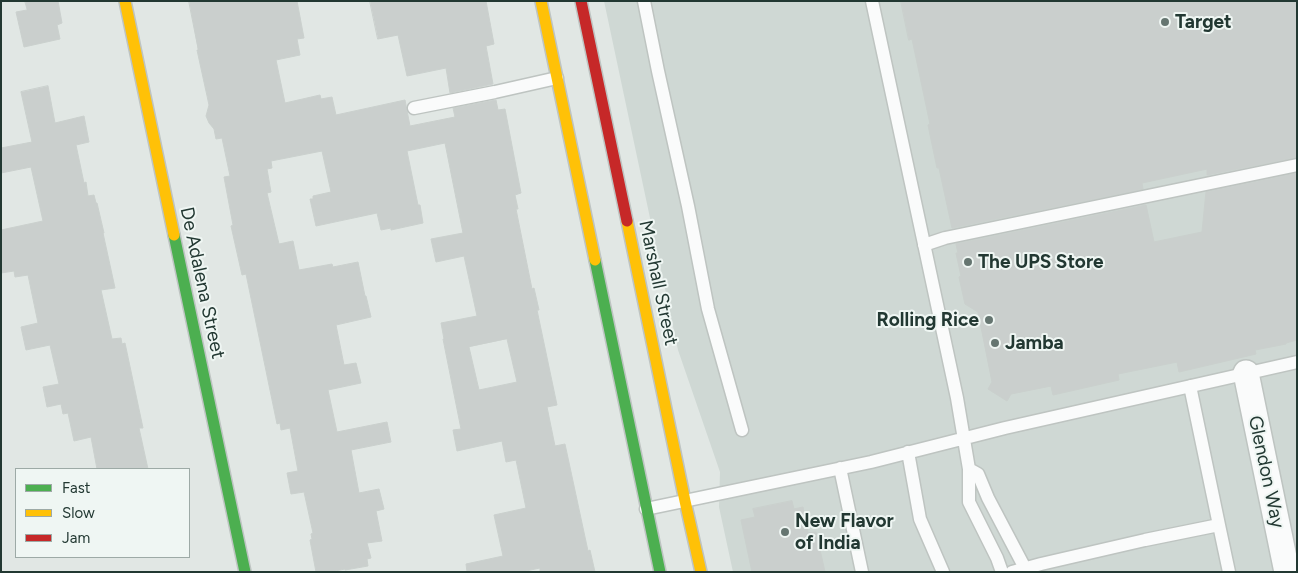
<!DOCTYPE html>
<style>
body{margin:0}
#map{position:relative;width:1298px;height:573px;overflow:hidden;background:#e1e7e4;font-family:Figtree,sans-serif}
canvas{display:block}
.frame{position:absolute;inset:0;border:2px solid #223832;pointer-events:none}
.legend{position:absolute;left:15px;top:468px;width:175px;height:90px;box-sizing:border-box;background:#eff6f3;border:1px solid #9daaa6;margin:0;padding:6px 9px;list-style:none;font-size:15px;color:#223832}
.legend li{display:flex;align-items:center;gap:10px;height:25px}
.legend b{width:25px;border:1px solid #9daaa6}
</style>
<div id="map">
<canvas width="1298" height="573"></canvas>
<div class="frame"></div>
<ul class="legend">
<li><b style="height:6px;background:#4caf50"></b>Fast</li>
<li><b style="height:6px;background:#ffc107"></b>Slow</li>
<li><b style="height:6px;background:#c62828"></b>Jam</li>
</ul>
</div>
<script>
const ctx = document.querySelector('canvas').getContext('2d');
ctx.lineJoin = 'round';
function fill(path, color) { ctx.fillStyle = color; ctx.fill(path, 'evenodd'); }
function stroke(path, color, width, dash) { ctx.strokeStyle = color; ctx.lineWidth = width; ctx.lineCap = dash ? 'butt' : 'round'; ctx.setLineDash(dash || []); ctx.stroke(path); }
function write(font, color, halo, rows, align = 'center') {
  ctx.font = font + ' Figtree,sans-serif'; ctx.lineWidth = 4; ctx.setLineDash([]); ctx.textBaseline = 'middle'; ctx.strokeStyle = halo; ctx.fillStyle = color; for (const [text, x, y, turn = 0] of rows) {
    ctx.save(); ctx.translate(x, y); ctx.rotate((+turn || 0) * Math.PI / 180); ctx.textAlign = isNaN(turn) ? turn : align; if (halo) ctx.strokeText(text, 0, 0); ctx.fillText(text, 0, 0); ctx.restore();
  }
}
fill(new Path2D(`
 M 604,1 L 1297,1 L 1297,572 L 733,572 L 719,507 L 720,472 L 678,350 Z`), '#cfd8d4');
const building = new Path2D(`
 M 25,1 L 58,1 L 62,23 L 57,25 L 60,39 L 24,47 L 16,12 L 27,10 Z
 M 189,1 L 297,1 L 304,38 L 297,39 L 300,55 L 276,60 L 285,103 L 320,95 L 321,99 L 332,97 L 336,115 L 405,100 L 410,126 L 455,117 L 453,108 L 496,100 L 498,110 L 505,109 L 521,193 L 515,195 L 518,209 L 516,209 L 532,289 L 534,288 L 539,310 L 537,310 L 557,405 L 547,407 L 555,446 L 565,444 L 588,551 L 590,550 L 595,572 L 540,572 L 540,568 L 521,572 L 467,572 L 466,564 L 503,556 L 494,515 L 526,508 L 516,460 L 506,462 L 502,441 L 457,451 L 453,430 L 461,429 L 443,339 L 444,339 L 441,323 L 477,316 L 464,256 L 436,262 L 431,239 L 463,233 L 445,143 L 407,151 L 418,205 L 420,205 L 423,223 L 391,230 L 391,228 L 381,230 L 377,213 L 316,226 L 310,199 L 313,199 L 313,196 L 331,192 L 322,151 L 271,161 L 272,168 L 267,169 L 271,192 L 267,193 L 279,244 L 293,241 L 299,270 L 332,264 L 333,267 L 358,262 L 365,296 L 366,296 L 371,317 L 336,325 L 344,365 L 356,363 L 361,383 L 328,390 L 337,432 L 387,422 L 391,442 L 351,450 L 359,493 L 379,489 L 384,509 L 376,511 L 382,541 L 367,543 L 371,558 L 367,559 L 368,566 L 345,570 L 345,569 L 330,572 L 316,572 L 310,540 L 312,539 L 311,534 L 313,533 L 304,492 L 291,494 L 287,473 L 298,471 L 290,428 L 281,430 L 280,423 L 277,424 L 246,274 L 242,275 L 231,226 L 233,225 L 224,177 L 230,176 L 222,138 L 216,139 L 214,129 L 209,123 L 206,116 L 209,105 L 197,50 L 198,50 ZM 507,339 L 517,382 L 479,390 L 469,347 Z
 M 370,1 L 486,1 L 494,44 L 486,46 L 493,84 L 450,93 L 446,68 L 407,76 L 398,35 L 378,39 Z
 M 901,1 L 1297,1 L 1297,157 L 1207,175 L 1207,169 L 1142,183 L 1143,189 L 952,228 L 939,168 L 937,168 L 928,125 L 930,124 L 912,39 L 909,40 Z
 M 48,86 L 55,123 L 84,116 L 89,142 L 76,145 L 84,183 L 86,182 L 88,196 L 94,195 L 96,203 L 97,203 L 104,233 L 103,233 L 115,288 L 101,290 L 112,339 L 121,338 L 122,344 L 125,343 L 143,428 L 139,428 L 148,469 L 97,469 L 91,437 L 74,441 L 68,413 L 63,414 L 61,404 L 47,407 L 43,387 L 59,384 L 50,345 L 26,350 L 21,327 L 38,323 L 28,275 L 15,277 L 14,271 L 1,273 L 1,230 L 43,221 L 31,167 L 1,173 L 1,148 L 32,142 L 21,92 Z
 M 1297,173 L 1297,340 L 1286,343 L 1286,344 L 1255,350 L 1256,354 L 1179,372 L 1177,362 L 1118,374 L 1119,380 L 1053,395 L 1051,386 L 1011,394 L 1007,401 L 988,389 L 992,382 L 978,312 L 965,304 L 959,277 L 961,276 L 956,253 L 958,253 L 956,244 L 1146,205 L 1154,242 L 1202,232 L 1206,192 Z
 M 792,501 L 794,509 L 803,507 L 808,533 L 816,532 L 825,572 L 752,572 L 741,520 L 755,517 L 753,509 Z`);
fill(building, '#cacfcd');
stroke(building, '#cad0cd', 1);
const lane = new Path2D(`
 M 644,1 L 658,71 L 688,206 L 708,309 L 742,430
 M 872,1 L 957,398 L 969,469 L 969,502 L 997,558 L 1002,572
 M 414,108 L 495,92 L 557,78
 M 924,245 L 945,238 L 1297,165
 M 1190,386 L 1219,525
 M 908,452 L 920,519 L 943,572
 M 840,468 L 862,572
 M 969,469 L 978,474 L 988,498 L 1027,572
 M 646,509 L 871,462 L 1005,428 L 1297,362
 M 1012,572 L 1041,564 L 1145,540 L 1219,525 L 1229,572`);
const street = new Path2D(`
 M 1246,373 L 1287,572`);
const fast = new Path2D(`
 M 174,235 L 245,572
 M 595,260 L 660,572`);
const slow = new Path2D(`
 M 125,1 L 174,235
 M 541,1 L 595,260
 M 627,221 L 685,501 L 701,572`);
const jam = new Path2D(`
 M 581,1 L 627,221`);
stroke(lane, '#bec4c1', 15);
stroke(street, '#bec4c1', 28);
stroke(fast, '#bec4c2', 14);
stroke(slow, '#bec4c2', 14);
stroke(jam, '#bec4c2', 14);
stroke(lane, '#fafbfb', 12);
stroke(street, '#fafbfb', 25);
stroke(fast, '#4caf50', 11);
stroke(slow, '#ffc107', 11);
stroke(jam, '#c62828', 11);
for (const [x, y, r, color] of [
 [1165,22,5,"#657570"],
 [968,262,5,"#657570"],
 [989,320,5,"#657570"],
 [995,343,5,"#657570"],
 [785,532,5,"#657570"]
]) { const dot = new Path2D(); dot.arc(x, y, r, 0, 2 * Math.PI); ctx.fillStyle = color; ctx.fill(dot); stroke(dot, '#eff6f3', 2); }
write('bold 19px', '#223832', '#eff6f3', [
 ["Target",1175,22],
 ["The UPS Store",978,262],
 ["Rolling Rice",979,320,"right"],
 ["Jamba",1005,343],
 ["New Flavor",795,521],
 ["of India",795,543]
], 'left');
write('19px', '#223832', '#eff6f3', [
 ["De Adalena Street",202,283,78],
 ["Marshall Street",658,283,78],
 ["Glendon Way",1266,472,78]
]);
</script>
